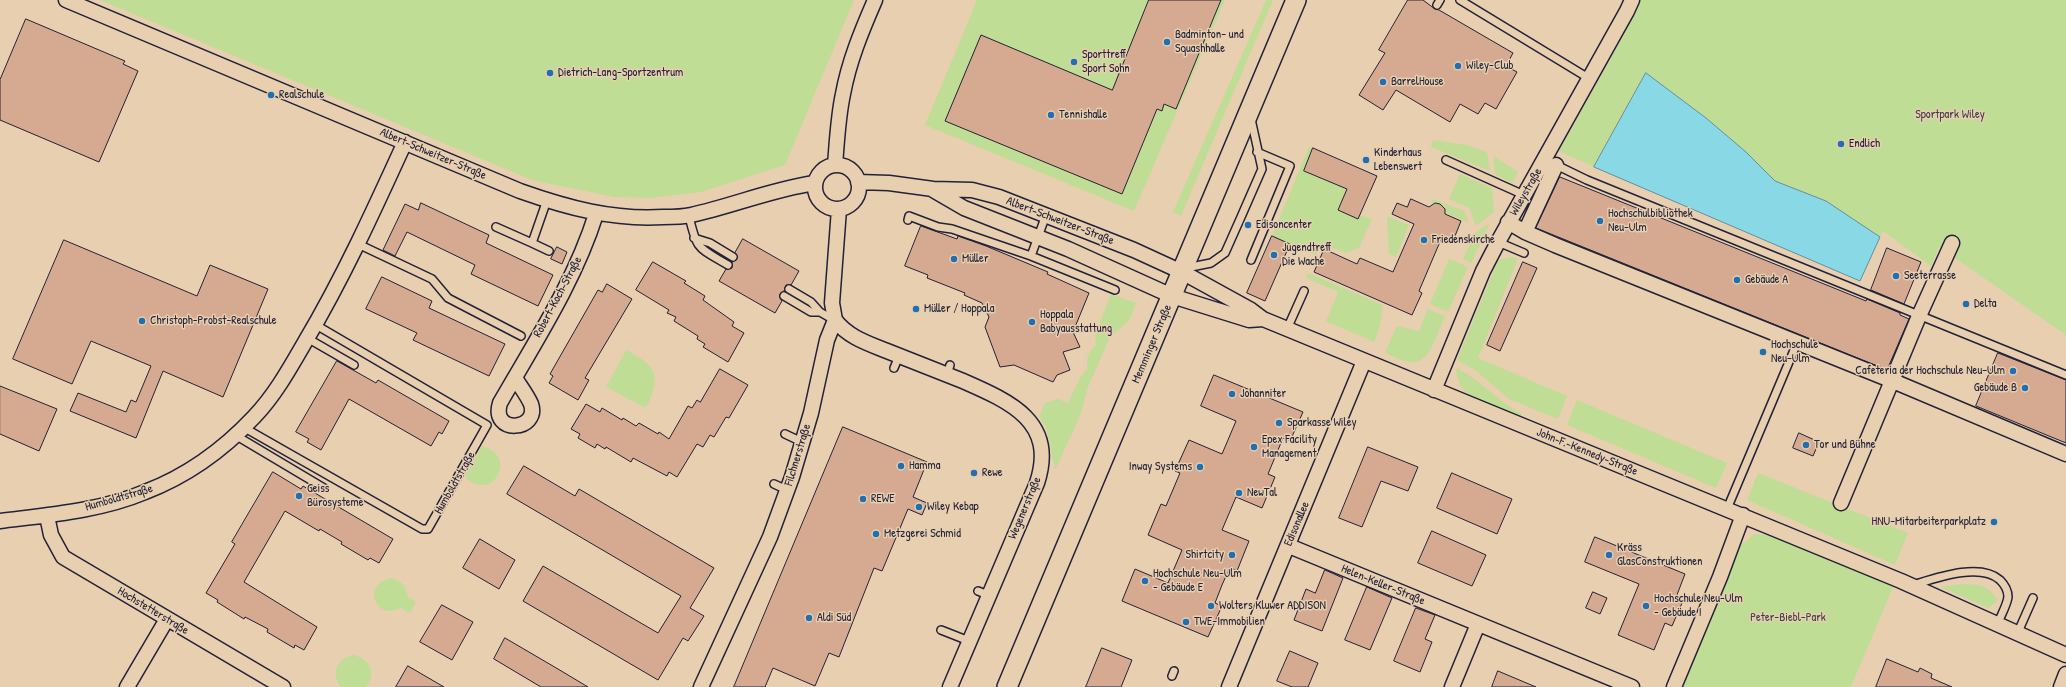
<!DOCTYPE html>
<meta charset="utf-8">
<style>
body{margin:0}
canvas{display:block;background:#e7cfaf}
</style>
<canvas width="2066" height="687"></canvas>
<script>
const ctx = document.querySelector('canvas').getContext('2d');
ctx.lineJoin = 'round';
function fill(path, color) { ctx.fillStyle = color; ctx.fill(path, 'evenodd'); }
function stroke(path, color, width, dash) { ctx.strokeStyle = color; ctx.lineWidth = width; ctx.lineCap = dash ? 'butt' : 'round'; ctx.setLineDash(dash || []); ctx.stroke(path); }
function write(font, color, halo, rows, align = 'center') {
  ctx.font = font + ' "Patrick Hand",sans-serif'; ctx.lineWidth = 3; ctx.setLineDash([]); ctx.textBaseline = 'middle'; ctx.strokeStyle = halo; ctx.fillStyle = color; for (const [text, x, y, turn = 0] of rows) {
    ctx.save(); ctx.translate(x, y); ctx.rotate((+turn || 0) * Math.PI / 180); ctx.textAlign = isNaN(turn) ? turn : align; if (halo) ctx.strokeText(text, 0, 0); ctx.fillText(text, 0, 0); ctx.restore();
  }
}
fill(new Path2D(`
 M 100,0 L 854,0 L 785,165 L 701,192 L 650,198 L 614,197 L 532,180 Z
 M 977,0 L 1225,0 L 1134,211 L 925,125 Z
 M 1266,0 L 1273,0 L 1181,216 L 1173,212 Z
 M 1639,0 L 2066,0 L 2066,335 L 1939,247 L 1931,266 L 1883,231 L 1880,237 L 1826,201 L 1775,181 L 1746,152 L 1706,118 L 1645,74 L 1594,167 L 1559,151 L 1626,31 L 1625,30 Z
 M 1433,140 L 1467,145 L 1487,152 L 1490,171 L 1431,147 Z
 M 1309,147 L 1313,148 L 1304,171 L 1347,189 L 1338,210 L 1358,219 L 1360,215 L 1372,219 L 1359,248 L 1345,253 L 1321,243 L 1316,255 L 1272,236 Z
 M 1493,156 L 1518,172 L 1512,183 L 1495,174 Z
 M 1460,174 L 1492,188 L 1494,212 L 1476,226 L 1469,208 L 1449,199 Z
 M 1433,199 L 1464,211 L 1469,223 L 1445,212 C 1444,203 1438,204 1431,203 Z
 M 1387,216 L 1409,225 L 1396,257 L 1389,254 Z
 M 1490,223 L 1471,263 L 1463,259 L 1475,233 Z
 M 1511,257 L 1518,259 L 1478,358 L 1567,396 L 1558,419 L 1509,399 L 1475,370 L 1457,360 L 1498,260 Z
 M 1449,259 L 1468,267 L 1448,312 L 1430,304 Z
 M 1308,273 L 1383,305 L 1380,326 L 1374,342 L 1326,321 L 1338,292 L 1306,278 Z
 M 1111,294 L 1136,303 L 1129,321 L 1110,337 L 1088,387 L 1080,416 L 1055,470 L 1046,427 L 1039,417 L 1045,403 L 1058,399 L 1068,403 L 1081,376 L 1088,368 C 1085,359 1089,351 1096,345 L 1095,335 Z
 M 1428,309 L 1445,316 C 1430,350 1427,378 1385,352 L 1397,326 L 1419,331 Z
 M 626,350 C 657,366 662,376 646,408 L 606,387 Z
 M 1457,368 C 1481,381 1498,401 1522,414 L 1521,416 L 1469,395 L 1460,386 L 1456,371 Z
 M 1577,400 L 1727,463 L 1716,488 L 1567,425 Z
 M 482,446 C 519,455 493,504 465,477 Z
 M 1758,473 L 1908,533 L 1895,565 L 1747,500 Z
 M 1754,534 L 1774,536 L 1893,587 L 1851,687 L 1682,687 L 1740,546 Z
 M 392,578 C 402,581 406,587 408,597 L 416,602 L 410,613 L 401,608 C 374,622 362,582 392,578 Z
 M 1962,584 C 1978,584 1988,585 1997,599 L 1995,603 L 1988,608 L 1941,587 Z
 M 352,655 C 369,657 378,674 366,687 L 341,687 C 330,674 337,659 352,655 Z`), '#c0dd95');
const water = new Path2D(`
 M 1646,73 L 1706,118 L 1746,152 L 1775,181 L 1826,201 L 1880,237 L 1860,281 L 1594,167 Z`);
fill(water, '#89d8e6');
stroke(water, '#608fa2', 1);
const building = new Path2D(`
 M 1149,0 L 1221,0 L 1176,109 L 1164,104 L 1162,111 L 1157,109 L 1122,194 L 945,121 L 981,35 L 1112,90 Z
 M 1408,0 L 1423,0 L 1435,9 L 1439,10 L 1513,53 L 1506,66 L 1517,72 L 1496,109 L 1485,103 L 1478,114 L 1460,104 L 1450,122 L 1396,90 L 1383,110 L 1359,95 L 1385,53 L 1379,50 Z
 M 26,19 L 125,61 L 123,64 L 138,71 L 99,162 L 0,120 L 0,80 Z
 M 1313,148 L 1377,176 L 1358,219 L 1338,210 L 1347,189 L 1304,171 Z
 M 1560,177 L 1866,301 L 1867,299 L 1900,313 L 1900,315 L 1909,319 L 1887,370 L 1536,228 Z
 M 1411,199 L 1429,207 L 1435,203 L 1440,204 L 1445,209 L 1445,214 L 1461,221 L 1453,241 L 1442,237 L 1419,291 L 1422,293 L 1412,315 L 1314,272 L 1324,249 L 1357,264 L 1360,258 L 1393,272 L 1414,224 L 1392,214 L 1397,203 L 1407,207 Z
 M 421,203 L 489,235 L 486,243 L 553,275 L 538,306 L 471,274 L 475,265 L 407,232 L 395,256 L 383,250 L 405,204 L 418,210 Z
 M 921,226 L 957,239 L 958,236 L 986,246 L 1048,272 L 1047,274 L 1089,293 L 1073,332 L 1080,347 L 1063,352 L 1070,370 L 1057,375 L 1053,382 L 1014,365 L 1000,367 L 985,327 L 989,317 L 982,303 L 964,295 L 965,293 L 927,278 L 928,275 L 905,266 Z
 M 1272,236 L 1290,244 L 1265,301 L 1247,293 Z
 M 743,239 L 799,271 L 791,285 L 786,285 L 784,291 L 780,294 L 780,298 L 782,301 L 775,313 L 719,281 L 726,269 L 732,268 L 732,262 L 737,259 L 735,253 Z
 M 64,240 L 197,296 L 210,265 L 268,289 L 223,397 L 163,371 L 136,438 L 70,411 L 78,393 L 126,412 L 131,400 L 136,402 L 151,366 L 91,341 L 72,384 L 13,359 Z
 M 557,247 L 567,252 L 562,264 L 551,259 Z
 M 1887,248 L 1921,262 L 1904,304 L 1871,290 Z
 M 653,262 L 686,281 L 684,283 L 705,296 L 703,300 L 734,322 L 732,326 L 744,333 L 728,362 L 703,347 L 705,344 L 697,339 L 698,336 L 674,321 L 676,317 L 667,313 L 669,310 L 636,290 Z
 M 1523,262 L 1537,268 L 1500,351 L 1487,345 Z
 M 382,277 L 432,301 L 429,308 L 505,344 L 489,376 L 413,340 L 417,333 L 366,309 Z
 M 607,284 L 632,299 L 585,378 L 589,380 L 578,400 L 549,383 L 553,376 L 550,374 L 598,290 L 602,292 Z
 M 1998,353 L 2066,380 L 2066,443 L 1976,406 Z
 M 337,361 L 376,383 L 378,380 L 449,421 L 442,434 L 439,432 L 431,446 L 349,399 L 321,450 L 307,442 L 309,439 L 296,432 Z
 M 720,369 L 748,385 L 729,418 L 726,417 L 714,437 L 710,435 L 703,447 L 697,444 L 677,477 L 669,472 L 667,476 L 633,458 L 631,462 L 606,447 L 605,449 L 597,444 L 595,448 L 578,438 L 580,434 L 571,429 L 586,404 L 600,412 L 602,408 L 622,420 L 623,418 L 636,426 L 639,423 L 658,434 L 659,432 L 669,439 L 688,406 L 692,408 L 697,400 L 700,402 Z
 M 1214,375 L 1303,412 L 1290,441 L 1283,438 L 1268,474 L 1275,477 L 1262,508 L 1236,497 L 1222,530 L 1249,541 L 1237,571 L 1230,567 L 1222,585 L 1215,603 L 1222,606 L 1208,637 L 1122,601 L 1135,569 L 1168,583 L 1182,550 L 1148,535 L 1161,504 L 1166,506 L 1180,473 L 1175,471 L 1189,440 L 1222,454 L 1236,421 L 1201,406 Z
 M 0,386 L 57,409 L 39,451 L 0,434 Z
 M 843,427 L 927,462 L 913,497 L 927,503 L 922,515 L 908,509 L 882,571 L 874,568 L 839,657 L 829,653 L 815,686 L 773,668 L 765,687 L 734,687 Z
 M 1799,433 L 1819,442 L 1813,456 L 1793,448 Z
 M 1368,447 L 1418,467 L 1408,491 L 1381,481 L 1362,527 L 1339,518 Z
 M 524,466 L 575,496 L 579,489 L 714,568 L 690,608 L 704,616 L 688,641 L 683,638 L 658,680 L 523,601 L 543,566 L 658,633 L 681,596 L 507,494 Z
 M 273,472 L 301,489 L 303,486 L 393,539 L 379,563 L 370,558 L 368,560 L 341,544 L 342,542 L 320,529 L 319,531 L 285,511 L 244,582 L 317,627 L 304,650 L 295,645 L 294,648 L 267,632 L 268,629 L 245,617 L 244,619 L 217,602 L 218,600 L 206,593 L 235,544 L 232,542 Z
 M 1452,473 L 1512,499 L 1497,534 L 1437,508 Z
 M 1432,531 L 1486,555 L 1472,586 L 1418,563 Z
 M 1595,537 L 1685,574 L 1675,600 L 1682,603 L 1672,626 L 1665,623 L 1654,650 L 1618,635 L 1639,584 L 1585,562 Z
 M 480,539 L 515,560 L 499,589 L 463,568 Z
 M 1325,570 L 1343,578 L 1322,631 L 1294,620 L 1306,589 L 1315,593 Z
 M 1367,587 L 1392,598 L 1370,650 L 1345,640 Z
 M 1593,592 L 1607,598 L 1600,614 L 1586,608 Z
 M 442,605 L 473,622 L 452,660 L 420,642 Z
 M 1416,608 L 1435,615 L 1425,639 L 1432,642 L 1420,672 L 1394,661 Z
 M 505,638 L 558,669 L 588,687 L 541,687 L 494,659 Z
 M 1102,648 L 1132,660 L 1121,687 L 1086,687 Z
 M 1290,651 L 1318,663 L 1308,687 L 1292,687 L 1277,681 Z
 M 1887,659 L 1918,672 L 1920,668 L 1932,674 L 1931,678 L 1952,687 L 1876,687 Z
 M 408,666 L 444,687 L 396,687 Z
 M 1498,671 L 1536,687 L 1492,687 Z`);
fill(building, '#d5aa90');
stroke(building, '#22223b', 1);
const lane = new Path2D(`
 M 1460,0 L 1590,79
 M 1437,5 L 1440,0
 M 1446,160 L 1524,195
 M 1554,164 L 1587,180 L 2066,375
 M 689,216 C 697,251 698,247 728,265
 M 908,220 L 909,216 L 938,227 L 952,229 L 1031,256 L 1115,290
 M 496,227 L 532,243 L 547,200
 M 694,238 L 710,243 L 733,257
 M 1498,242 L 1524,253
 M 532,243 L 549,251
 M 358,244 L 432,279 L 448,298 L 521,336
 M 1031,256 L 1046,215
 M 1251,260 L 1290,166 L 1257,152
 M 1186,268 L 1211,263 L 1225,253 L 1241,217 L 1262,169 L 1251,119
 M 789,289 L 811,302 L 820,312 L 834,320
 M 784,296 L 811,312 L 820,312
 M 1287,329 L 1304,291
 M 307,338 L 354,365
 M 894,368 L 899,356
 M 947,375 L 950,365
 M 243,427 L 422,529 L 428,529 L 487,425 L 316,325
 M 785,434 L 802,442
 M 235,435 L 324,488
 M 774,484 L 787,490
 M 1727,509 L 1797,343
 M 1913,585 C 1936,578 1980,562 2000,580 C 2005,585 2008,590 2008,597 C 2007,605 2001,615 1998,623
 M 978,591 L 988,595
 M 941,630 L 969,641
 M 2018,632 L 2033,598
 M 1172,676 L 1174,671`);
const street = new Path2D(`
 M 66,0 L 520,191 C 568,208 613,220 663,217 C 672,217 682,217 691,215 C 732,206 773,189 815,183
 M 835,165 C 837,141 838,117 843,94 C 849,61 862,30 875,0
 M815 187a22 22 0 1 1 44 0a22 22 0 1 1-44 0Z
 M 858,182 L 889,183 L 933,189 L 972,190 L 999,197 L 1134,250 L 1182,272 L 1251,310 L 1263,319 L 1901,581 L 2066,655
 M 933,190 L 964,208 L 1068,249 L 1172,296 L 1249,320 L 1263,319
 M 1508,222 L 1525,232 L 1555,245 L 1893,381 L 2066,454
 M 1525,232 L 1556,165
 M 835,320 C 848,337 867,343 887,351 C 912,361 938,371 963,381 C 1011,402 1057,422 1037,483 L 950,687
 M 515,378 C 520,386 527,395 531,404 C 540,431 490,435 500,403 C 535,342 575,281 596,214
 M 1434,390 L 1483,271 L 1498,242 L 1627,11 L 1632,0
 M 1841,503 L 1919,316 L 1952,243
 M 47,516 L 51,535 L 63,557 L 283,687
 M 0,521 C 48,515 100,511 145,492 C 187,476 223,450 254,417 C 275,395 290,368 305,342 C 343,278 374,210 405,142
 M 1289,546 L 1632,687
 M 127,687 L 167,619
 M 701,687 L 770,537 L 792,477 L 811,413 L 827,340 L 835,320 L 832,303 L 839,209
 M 1229,687 L 1364,361
 M 1452,687 L 1478,624
 M 1674,687 L 1720,577 L 1743,515
 M 2061,687 L 2066,674`);
const secondary = new Path2D(`
 M 1007,687 L 1296,0`);
stroke(lane, '#22223b', 10);
stroke(street, '#22223b', 17);
stroke(secondary, '#22223b', 22);
stroke(lane, '#e7cfaf', 7);
stroke(street, '#e7cfaf', 14);
stroke(secondary, '#e7cfaf', 19);
for (const [x, y, r, color] of [
 [1167,42,4,"#1f6fb2"],
 [1074,62,4,"#1f6fb2"],
 [1458,66,4,"#1f6fb2"],
 [550,73,4,"#1f6fb2"],
 [1383,82,4,"#1f6fb2"],
 [271,95,4,"#1f6fb2"],
 [1051,115,4,"#1f6fb2"],
 [1841,144,4,"#1f6fb2"],
 [1366,160,4,"#1f6fb2"],
 [1600,221,4,"#1f6fb2"],
 [1248,225,4,"#1f6fb2"],
 [1424,240,4,"#1f6fb2"],
 [1274,255,4,"#1f6fb2"],
 [954,259,4,"#1f6fb2"],
 [1896,276,4,"#1f6fb2"],
 [1737,280,4,"#1f6fb2"],
 [1966,304,4,"#1f6fb2"],
 [916,309,4,"#1f6fb2"],
 [142,321,4,"#1f6fb2"],
 [1032,322,4,"#1f6fb2"],
 [1763,352,4,"#1f6fb2"],
 [2013,371,4,"#1f6fb2"],
 [2025,388,4,"#1f6fb2"],
 [1232,394,4,"#1f6fb2"],
 [1279,423,4,"#1f6fb2"],
 [1806,445,4,"#1f6fb2"],
 [1254,447,4,"#1f6fb2"],
 [901,466,4,"#1f6fb2"],
 [1200,467,4,"#1f6fb2"],
 [974,473,4,"#1f6fb2"],
 [1239,493,4,"#1f6fb2"],
 [299,496,4,"#1f6fb2"],
 [863,499,4,"#1f6fb2"],
 [919,507,4,"#1f6fb2"],
 [1994,522,4,"#1f6fb2"],
 [876,534,4,"#1f6fb2"],
 [1232,555,4,"#1f6fb2"],
 [1609,555,4,"#1f6fb2"],
 [1145,581,4,"#1f6fb2"],
 [1211,606,4,"#1f6fb2"],
 [1646,606,4,"#1f6fb2"],
 [809,618,4,"#1f6fb2"],
 [1186,622,4,"#1f6fb2"]
]) { const dot = new Path2D(); dot.arc(x, y, r, 0, 2 * Math.PI); ctx.fillStyle = color; ctx.fill(dot); stroke(dot, '#e7cfaf', 1.5); }
write('12px', '#22223b', '#e7cfaf', [
 ["Badminton- und",1175,35],
 ["Squashhalle",1175,49],
 ["Sporttreff",1082,55],
 ["Sport Sohn",1082,69],
 ["Wiley-Club",1466,66],
 ["Dietrich-Lang-Sportzentrum",558,73],
 ["BarrelHouse",1391,82],
 ["Realschule",279,95],
 ["Tennishalle",1059,115],
 ["Endlich",1849,144],
 ["Kinderhaus",1374,153],
 ["Lebenswert",1374,167],
 ["Hochschulbibliothek",1608,214],
 ["Neu-Ulm",1608,228],
 ["Edisoncenter",1256,225],
 ["Friedenskirche",1432,240],
 ["Jugendtreff",1282,248],
 ["Die Wache",1282,262],
 ["Müller",962,259],
 ["Seeterrasse",1904,276],
 ["Gebäude A",1745,280],
 ["Delta",1974,304],
 ["Müller / Hoppala",924,309],
 ["Hoppala",1040,315],
 ["Babyausstattung",1040,329],
 ["Christoph-Probst-Realschule",150,321],
 ["Hochschule",1771,345],
 ["Neu-Ulm",1771,359],
 ["Cafeteria der Hochschule Neu-Ulm",2005,371,"right"],
 ["Gebäude B",2017,388,"right"],
 ["Johanniter",1240,394],
 ["Sparkasse Wiley",1287,423],
 ["Epex Facility",1262,440],
 ["Management",1262,454],
 ["Tor und Bühne",1814,445],
 ["Hamma",909,466],
 ["Inway Systems",1192,467,"right"],
 ["Rewe",982,473],
 ["Geiss",307,489],
 ["Bürosysteme",307,503],
 ["NewTal",1247,493],
 ["REWE",871,499],
 ["Wiley Kebap",927,507],
 ["HNU-Mitarbeiterparkplatz",1986,522,"right"],
 ["Metzgerei Schmid",884,534],
 ["Kräss",1617,548],
 ["GlasConstruktionen",1617,562],
 ["Shirtcity",1224,555,"right"],
 ["Hochschule Neu-Ulm",1153,574],
 ["- Gebäude E",1153,588],
 ["Hochschule Neu-Ulm",1654,599],
 ["- Gebäude I",1654,613],
 ["Wolters Kluwer ADDISON",1219,606],
 ["Aldi Süd",817,618],
 ["TWE-Immobilien",1194,622]
], 'left');
write('12px', '#3a3e48', '#e7cfaf', [
 ["Sportpark Wiley",1950,115],
 ["Peter-Biebl-Park",1788,618]
]);
write('12px', '#22223b', '#e7cfaf', [
 ["Albert-Schweitzer-Straße",433,154,23],
 ["Wileystraße",1526,192,-60],
 ["Albert-Schweitzer-Straße",1060,221,21],
 ["Robert-Koch-Straße",558,297,-62],
 ["Memminger Straße",1152,344,-67],
 ["John-F.-Kennedy-Straße",1587,452,22],
 ["Filchnerstraße",798,455,-73],
 ["Humboldtstraße",455,483,-60],
 ["Humboldtstraße",119,498,-16],
 ["Wegenerstraße",1025,508,-67],
 ["Edisonallee",1297,524,-67],
 ["Helen-Keller-Straße",1383,585,22],
 ["Hochstetterstraße",153,611,31]
]);
</script>
